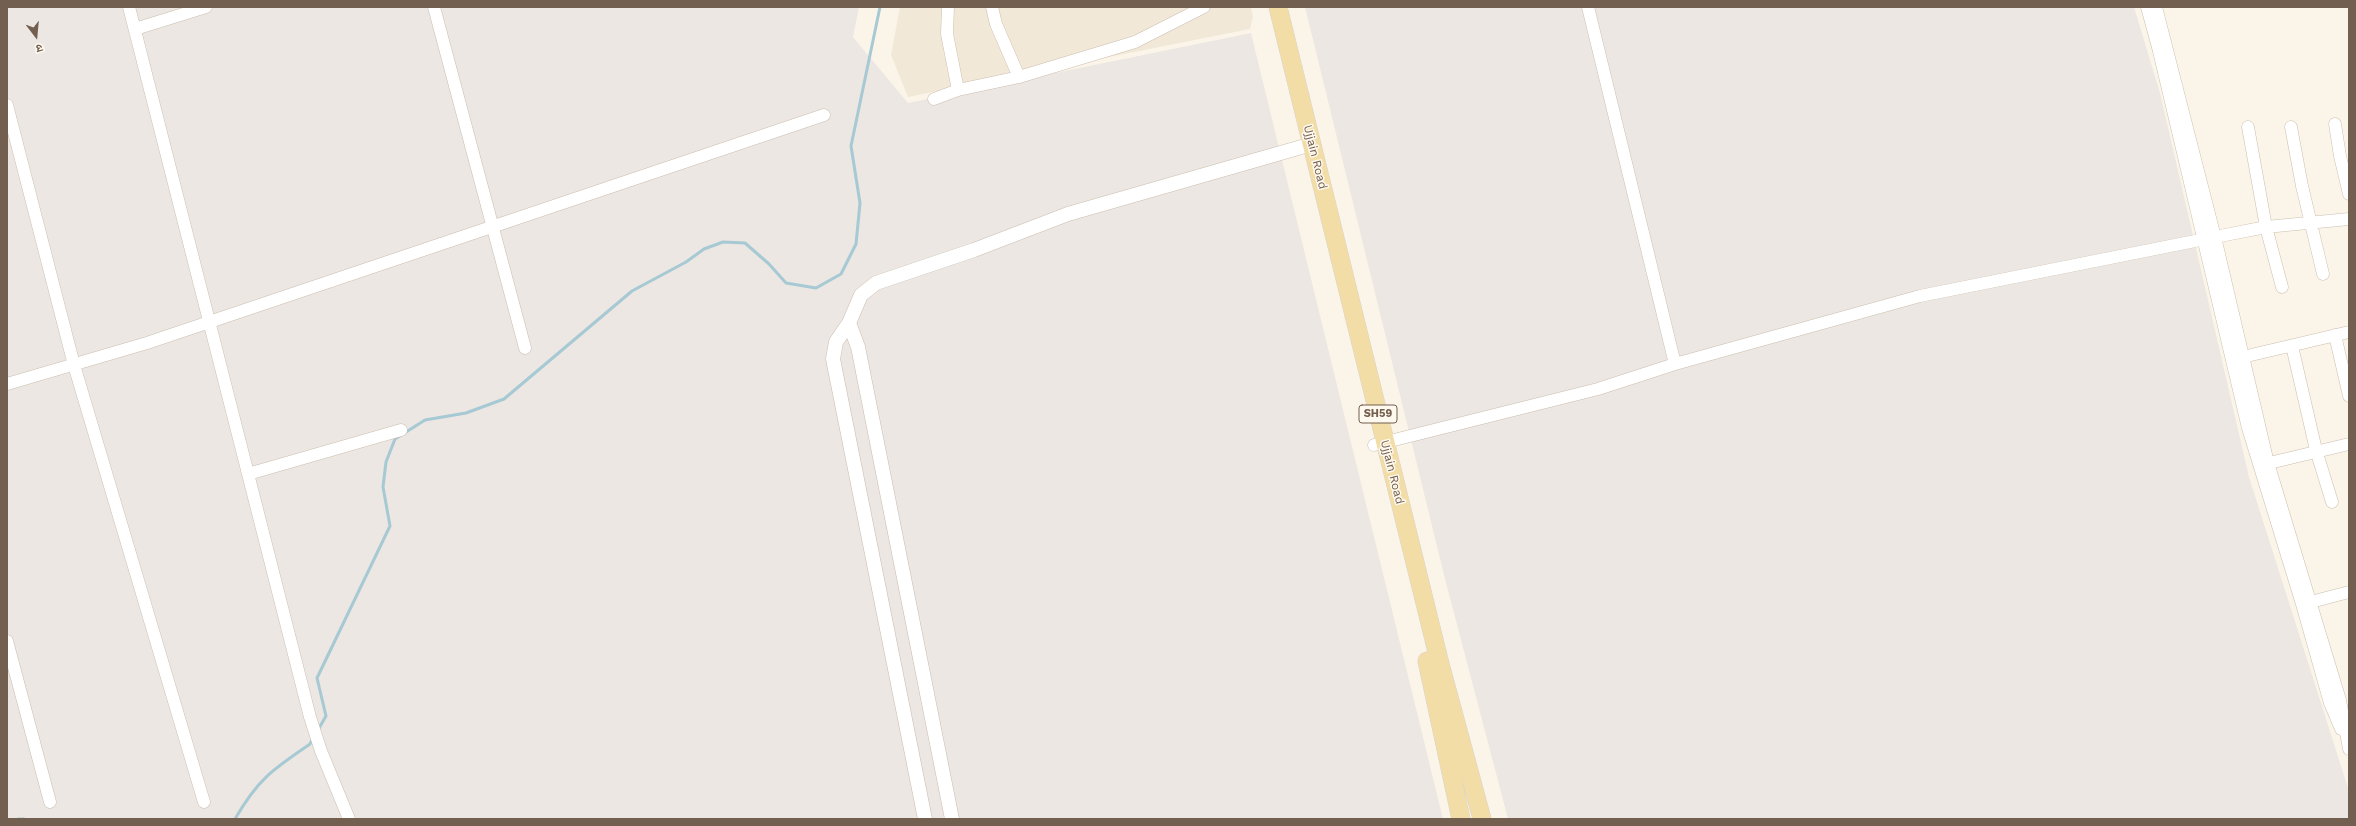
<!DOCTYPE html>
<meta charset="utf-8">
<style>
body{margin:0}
#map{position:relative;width:2356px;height:826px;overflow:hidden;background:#fbf5e9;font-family:"Work Sans","Noto Sans Devanagari",sans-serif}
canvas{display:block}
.frame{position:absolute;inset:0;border:8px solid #735f4f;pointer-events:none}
.north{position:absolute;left:16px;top:16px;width:40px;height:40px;-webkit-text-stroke:3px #fef9ef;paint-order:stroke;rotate:164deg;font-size:11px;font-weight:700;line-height:16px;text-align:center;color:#735f4f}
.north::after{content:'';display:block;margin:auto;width:14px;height:18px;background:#735f4f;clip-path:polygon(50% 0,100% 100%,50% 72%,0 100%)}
</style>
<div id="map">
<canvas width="2356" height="826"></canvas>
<div class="frame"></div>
<div class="north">उ</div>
</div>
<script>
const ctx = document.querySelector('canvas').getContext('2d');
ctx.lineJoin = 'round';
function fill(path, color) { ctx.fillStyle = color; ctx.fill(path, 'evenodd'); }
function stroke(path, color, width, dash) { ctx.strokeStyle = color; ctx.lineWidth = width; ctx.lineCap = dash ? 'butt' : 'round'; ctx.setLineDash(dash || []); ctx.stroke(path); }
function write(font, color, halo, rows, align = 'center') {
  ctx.font = font + ' "Work Sans",sans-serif'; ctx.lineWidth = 3; ctx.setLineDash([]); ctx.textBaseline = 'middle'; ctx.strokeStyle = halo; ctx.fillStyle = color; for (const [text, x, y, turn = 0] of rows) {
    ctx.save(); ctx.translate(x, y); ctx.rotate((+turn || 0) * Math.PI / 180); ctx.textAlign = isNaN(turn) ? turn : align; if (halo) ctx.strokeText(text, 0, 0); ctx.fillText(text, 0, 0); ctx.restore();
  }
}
fill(new Path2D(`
 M 900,7 L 1251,7 L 1253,17 L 1250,29 L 908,97 L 891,55 Z`), '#f2e8d8');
fill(new Path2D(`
 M 7,7 L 859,7 L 853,37 L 908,103 L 1251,33 L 1443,819 L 7,819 Z
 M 1305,7 L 2134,7 L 2160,93 L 2249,477 L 2349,791 L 2349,819 L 1508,819 L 1445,579 Z`), '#ece7e2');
stroke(new Path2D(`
 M 318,730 L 326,716 L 317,678 L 390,526 L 383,487 L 386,462 L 395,439 L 425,420 L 466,413 L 504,399 L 632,291 L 686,262 L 704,249 L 723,242 L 745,243 L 769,264 L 786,283 L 816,288 L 841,274 L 856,244 L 860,203 L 851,146 L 880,7
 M 18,819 L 24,819
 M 235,819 C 258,779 273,769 310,744 L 313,738`), '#a6c9d4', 3);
const minor = new Path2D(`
 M 129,7 L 310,717 L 321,751 L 349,819
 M 434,7 L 525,348
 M 948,7 L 947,34 L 958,90
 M 992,7 L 996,24 L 1019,77
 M 1588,7 L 1675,364
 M 2147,7 L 2159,51 L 2248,428 L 2302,604 L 2330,703 L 2341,729
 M 2156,7 L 2215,237 L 2268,463 L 2340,700 L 2349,749
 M 135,29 L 206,7
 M 934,99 L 958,90 L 1019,77 L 1135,42 L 1204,7
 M 7,105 L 74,365 L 204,802
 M 2335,124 L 2340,156 L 2349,194
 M 2248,127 L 2266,227 L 2282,287
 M 2291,127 L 2302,186 L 2323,274
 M 2335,335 L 2349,396
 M 2292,346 L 2316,450 L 2332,502
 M 2234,359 L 2349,332
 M 7,384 L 147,343 L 824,115
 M 1374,445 L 1598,389 L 1675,364 L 1920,296 L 2215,237 L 2266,227 L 2349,219
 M 2261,465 L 2349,444
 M 248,474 L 401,430
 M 2303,604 L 2349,592
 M 7,641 L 50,802`);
const tertiary = new Path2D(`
 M 849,323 L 858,347 L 952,819
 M 925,819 L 833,359 L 836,342 L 849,323 L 861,295 L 876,283 L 974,250 L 1068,214 L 1312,144`);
const primary = new Path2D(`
 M 1278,7 L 1440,664 L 1482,819
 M 1427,661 L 1461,819`);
stroke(minor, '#ccbeb0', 13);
stroke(tertiary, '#ccbeb0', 15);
stroke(primary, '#d8d2ce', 19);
stroke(minor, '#fff', 12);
stroke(tertiary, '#fff', 14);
stroke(primary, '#f3dda7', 18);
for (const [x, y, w] of [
 [1378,414,38]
]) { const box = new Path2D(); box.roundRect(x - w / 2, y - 9, w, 18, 3); ctx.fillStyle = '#fef9ef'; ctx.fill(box); stroke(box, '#735f4f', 1); }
write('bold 11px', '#735f4f', null, [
 ["SH59",1378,414]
]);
write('12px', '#735f4f', '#fef9ef', [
 ["Ujjain Road",1315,157,76],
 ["Ujjain Road",1392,472,76]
]);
</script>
